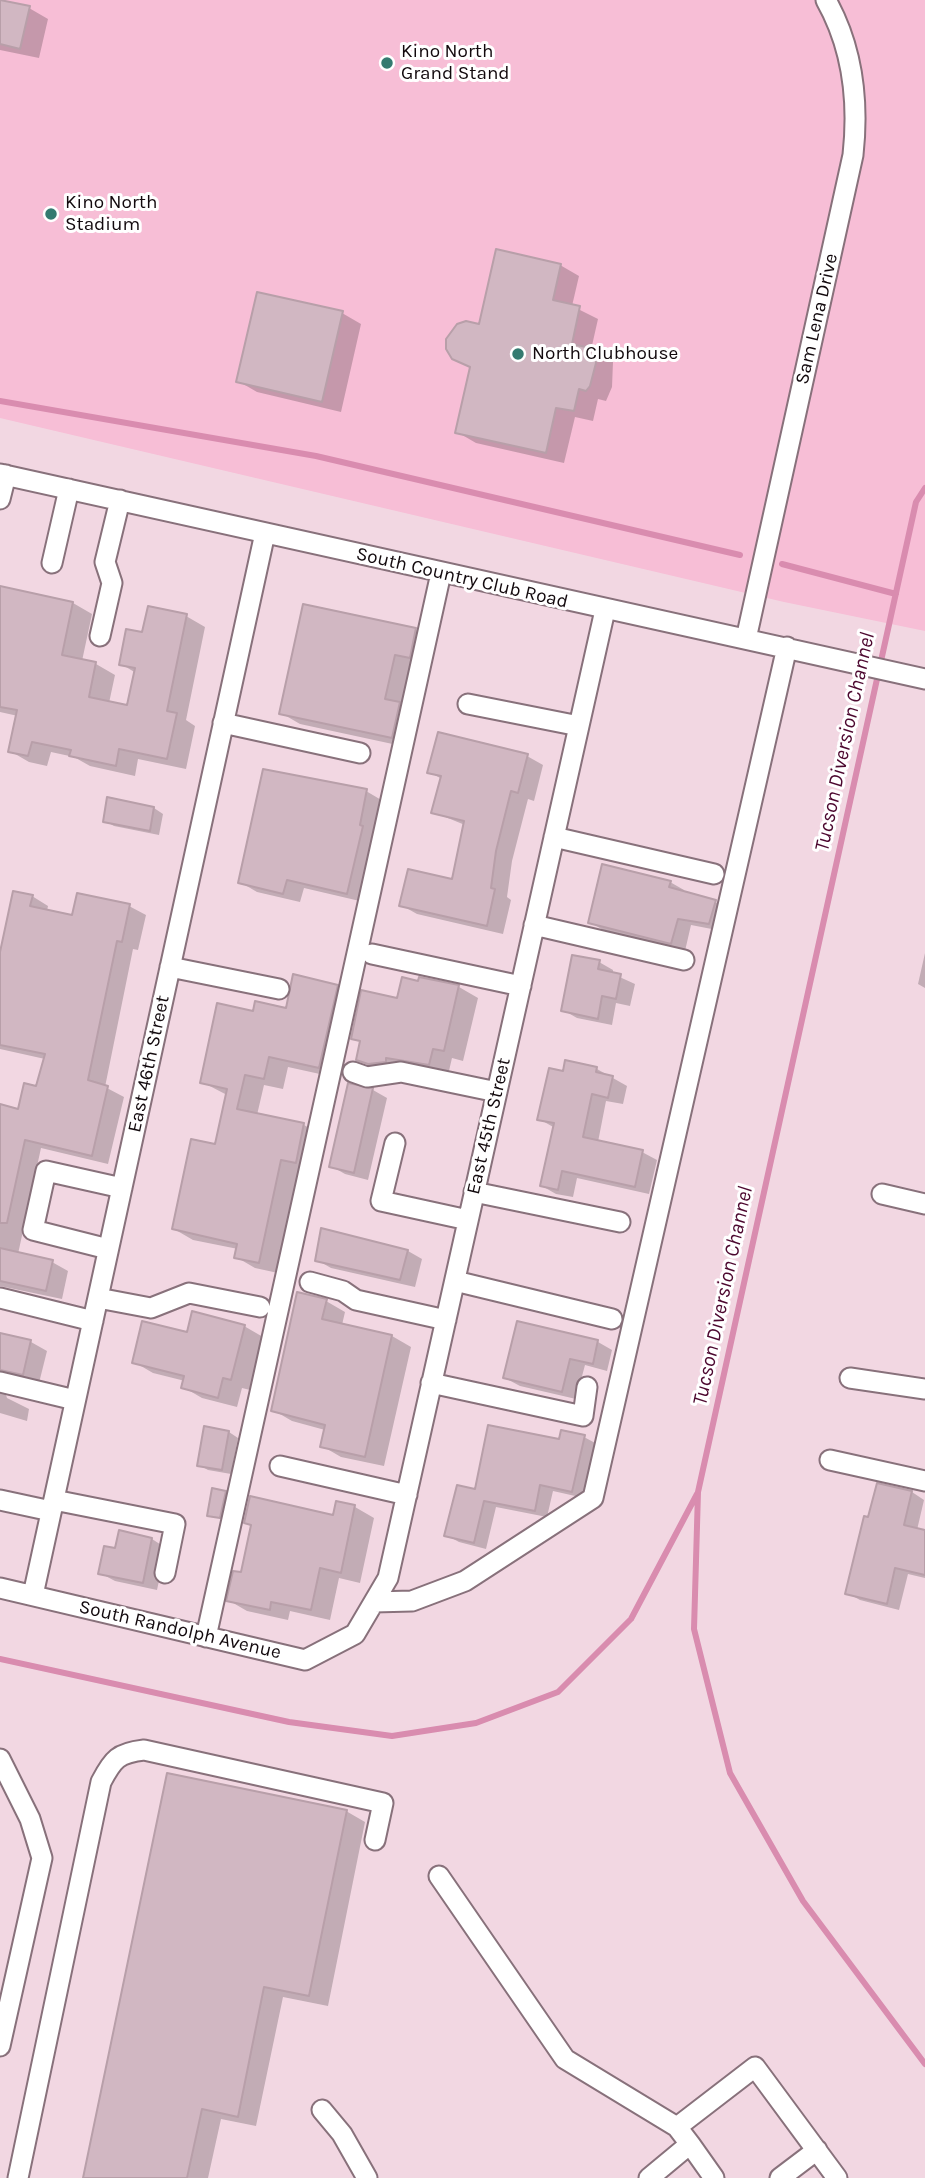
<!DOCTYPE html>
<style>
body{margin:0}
canvas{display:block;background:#f2d7e2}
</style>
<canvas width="925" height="2178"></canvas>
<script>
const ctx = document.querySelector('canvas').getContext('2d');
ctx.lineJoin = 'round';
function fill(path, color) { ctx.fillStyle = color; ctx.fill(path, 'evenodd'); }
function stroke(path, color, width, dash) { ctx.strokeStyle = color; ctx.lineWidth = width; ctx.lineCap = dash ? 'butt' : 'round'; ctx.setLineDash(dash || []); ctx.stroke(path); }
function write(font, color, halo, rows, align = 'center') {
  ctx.font = font + ' Karla,sans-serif'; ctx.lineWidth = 6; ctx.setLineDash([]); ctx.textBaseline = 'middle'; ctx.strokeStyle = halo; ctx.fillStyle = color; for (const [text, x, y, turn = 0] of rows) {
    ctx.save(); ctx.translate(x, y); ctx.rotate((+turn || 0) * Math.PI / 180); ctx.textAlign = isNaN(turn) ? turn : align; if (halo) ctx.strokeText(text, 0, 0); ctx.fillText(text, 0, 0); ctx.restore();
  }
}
fill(new Path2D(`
 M 0,0 L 925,0 L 925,631 L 784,602 L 0,418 Z`), '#f7bed6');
fill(new Path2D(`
 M 0,0 L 29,8 L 48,19 L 39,58 L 0,50 Z
 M 560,265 L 579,276 L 572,306 L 598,319 L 591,350 L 613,362 L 612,387 L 606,401 L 598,399 L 593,421 L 575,417 L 564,463 L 476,443 L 457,432 L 471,368 L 453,357 L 481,326 Z
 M 342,313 L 361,324 L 341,412 L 257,392 L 238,381 Z
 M 0,588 L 73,603 L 92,614 L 82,661 L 96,664 L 115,675 L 109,703 L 128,707 L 136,673 L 121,664 L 143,635 L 186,616 L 205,627 L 186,720 L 195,726 L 186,769 L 138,759 L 135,776 L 90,766 L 74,757 L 51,752 L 47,766 L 29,762 L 10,751 L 18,716 L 0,712 Z
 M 304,606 L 416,630 L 435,641 L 411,748 L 300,724 L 281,713 Z
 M 527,756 L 543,765 L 534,801 L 528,799 L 512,861 L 507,897 L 511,900 L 503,934 L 417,914 L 401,905 L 454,881 L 465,825 L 433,812 L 442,779 L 429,772 Z
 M 366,791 L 383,801 L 364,902 L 304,888 L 300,902 L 257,892 L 240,882 Z
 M 154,808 L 163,814 L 159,835 L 114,826 L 105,821 Z
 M 670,882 L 684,890 L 683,893 L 715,902 L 729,910 L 722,931 L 691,925 L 685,951 L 603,930 L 590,922 Z
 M 32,896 L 48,906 L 47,911 L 74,917 L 129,906 L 146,915 L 138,950 L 133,949 L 105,1087 L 124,1097 L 108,1164 L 41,1148 L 18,1254 L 52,1262 L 68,1271 L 62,1299 L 0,1286 L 0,1105 L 19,1111 L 37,1088 L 45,1059 L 0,1049 L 0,961 Z
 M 925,953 L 925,988 L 918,984 Z
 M 599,962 L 613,970 L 613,974 L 635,984 L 630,1006 L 616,1003 L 612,1025 L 577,1018 L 563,1010 Z
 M 421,979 L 459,987 L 478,998 L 463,1061 L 452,1058 L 448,1075 L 377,1070 L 358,1059 L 362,1043 L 353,1038 Z
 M 337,985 L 356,996 L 338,1078 L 288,1067 L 283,1089 L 264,1085 L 257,1115 L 304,1125 L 323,1136 L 278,1273 L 255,1268 L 236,1257 L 238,1249 L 193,1240 L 174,1229 L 216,1146 L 227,1095 L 202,1082 L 254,1013 L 287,1010 Z
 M 567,1062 L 597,1069 L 627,1086 L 623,1104 L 606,1101 L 598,1142 L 642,1152 L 657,1160 L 649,1194 L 577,1178 L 573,1197 L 556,1194 L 542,1186 L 555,1128 L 539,1119 L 564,1073 Z
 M 349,1085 L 373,1090 L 387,1098 L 368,1180 L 345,1174 L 331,1166 Z
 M 323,1230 L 408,1251 L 422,1259 L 415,1287 L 331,1268 L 317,1260 Z
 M 326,1301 L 345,1312 L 342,1325 L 392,1336 L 411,1347 L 384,1466 L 341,1457 L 322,1446 L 325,1430 L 292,1421 L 273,1410 Z
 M 518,1323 L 598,1342 L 612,1350 L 607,1371 L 585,1365 L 576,1399 L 520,1386 L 505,1378 Z
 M 244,1326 L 263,1337 L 250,1390 L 242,1388 L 237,1407 L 202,1398 L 183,1387 L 185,1381 L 153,1373 L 134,1362 L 188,1334 Z
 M 0,1334 L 31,1342 L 47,1351 L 39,1383 L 4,1388 L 7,1398 L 29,1409 L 27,1421 L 0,1413 Z
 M 229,1432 L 238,1438 L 231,1474 L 208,1470 L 199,1465 Z
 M 584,1437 L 597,1444 L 584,1498 L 553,1491 L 547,1517 L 496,1507 L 486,1549 L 459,1542 L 446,1535 L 477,1491 L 560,1441 Z
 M 912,1492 L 924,1500 L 917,1530 L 925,1532 L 925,1578 L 908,1574 L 899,1610 L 860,1600 L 847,1593 L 869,1519 Z
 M 225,1493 L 229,1495 L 224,1519 L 209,1515 Z
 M 355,1507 L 374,1518 L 360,1583 L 339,1578 L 330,1620 L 290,1611 L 288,1620 L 247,1611 L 228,1600 L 242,1574 L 252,1526 L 246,1522 L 335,1517 Z
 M 120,1533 L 152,1539 L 166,1548 L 157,1590 L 115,1581 L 100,1573 L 116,1550 Z
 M 346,1811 L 365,1822 L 328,2006 L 283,1997 L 256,2126 L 221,2119 L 208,2178 L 85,2178 Z`), '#0003');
stroke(new Path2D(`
 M 0,401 L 316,456 L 740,555
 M 925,488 L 916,502 L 698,1492 L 694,1629 L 730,1773 L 803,1901 L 925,2064
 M 782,564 L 896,594
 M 0,1659 L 289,1722 L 392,1736 L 476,1723 L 558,1692 L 631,1619 L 697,1494`), '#d98caf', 6);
const building = new Path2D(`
 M 0,0 L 30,6 L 20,49 L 0,44 Z
 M 496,249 L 561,264 L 553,300 L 580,306 L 572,344 L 595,349 L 596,363 L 590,386 L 586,391 L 579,389 L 574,411 L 556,408 L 546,453 L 455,433 L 470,367 L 452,359 L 446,349 L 446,339 L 457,324 L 466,321 L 479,324 Z
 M 257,292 L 343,311 L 322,402 L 236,382 Z
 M 0,586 L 73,602 L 62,655 L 96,662 L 89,697 L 127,705 L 135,668 L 119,665 L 126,629 L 142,632 L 148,606 L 187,614 L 167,711 L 177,713 L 167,759 L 119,749 L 116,766 L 69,756 L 71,750 L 32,742 L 28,756 L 8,752 L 17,710 L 0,707 Z
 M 303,604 L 416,628 L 410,658 L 395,655 L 385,699 L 400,702 L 392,738 L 279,714 Z
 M 438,732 L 528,754 L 518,793 L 511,791 L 496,851 L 491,888 L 495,889 L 487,926 L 399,906 L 408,869 L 452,879 L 464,821 L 431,813 L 441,776 L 427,773 Z
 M 263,769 L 367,789 L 360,825 L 363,826 L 347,894 L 287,880 L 283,894 L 238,883 Z
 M 107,797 L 154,807 L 150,831 L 103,822 Z
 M 602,864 L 671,881 L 669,887 L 716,900 L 709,924 L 678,919 L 671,944 L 588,923 Z
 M 13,891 L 33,895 L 30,906 L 72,915 L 77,893 L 130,904 L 122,942 L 117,941 L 88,1080 L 108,1086 L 92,1156 L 25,1140 L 7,1223 L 0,1223 L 0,1104 L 18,1109 L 24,1083 L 36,1086 L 45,1054 L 0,1045 L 0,952 Z
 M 572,955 L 600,960 L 598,969 L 621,974 L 616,999 L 602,996 L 598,1019 L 561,1011 Z
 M 293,974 L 338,985 L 319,1068 L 269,1057 L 264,1079 L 245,1075 L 237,1109 L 304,1123 L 296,1163 L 281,1160 L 259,1263 L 234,1258 L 237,1244 L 172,1229 L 191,1139 L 215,1144 L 227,1089 L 200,1083 L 217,1003 L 253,1011 L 255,1001 L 286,1008 Z
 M 402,977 L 418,981 L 419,977 L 459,985 L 444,1051 L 433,1049 L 429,1065 L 386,1058 L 386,1062 L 368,1064 L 356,1060 L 360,1041 L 351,1039 L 361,990 L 397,998 Z
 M 565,1060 L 597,1067 L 596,1072 L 613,1076 L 608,1098 L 592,1094 L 583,1137 L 643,1150 L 635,1187 L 562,1171 L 558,1190 L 540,1186 L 554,1123 L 537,1120 L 549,1068 L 563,1071 Z
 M 348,1083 L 373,1088 L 354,1173 L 329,1167 Z
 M 321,1228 L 408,1250 L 400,1280 L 315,1261 Z
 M 0,1248 L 53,1260 L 46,1291 L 0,1281 Z
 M 297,1292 L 327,1299 L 322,1319 L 392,1335 L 365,1457 L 320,1447 L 325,1425 L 271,1411 Z
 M 192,1311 L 245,1325 L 231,1380 L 223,1378 L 218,1398 L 181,1388 L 184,1376 L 132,1363 L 142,1321 L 187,1332 Z
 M 517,1321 L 598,1340 L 593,1364 L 570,1359 L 562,1392 L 503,1378 Z
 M 0,1333 L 31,1340 L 23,1375 L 0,1370 Z
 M 488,1425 L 559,1439 L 561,1430 L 585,1435 L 572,1492 L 540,1485 L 535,1511 L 484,1501 L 474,1543 L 444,1536 L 457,1485 L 475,1489 Z
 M 204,1426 L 229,1431 L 222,1470 L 197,1466 Z
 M 877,1483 L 912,1491 L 904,1525 L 925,1530 L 925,1575 L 895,1568 L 887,1604 L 845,1594 L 864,1516 L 868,1517 Z
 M 212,1488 L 226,1491 L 220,1518 L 207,1516 Z
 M 250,1496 L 333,1515 L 336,1501 L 355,1505 L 341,1573 L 320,1568 L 311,1610 L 271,1602 L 270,1610 L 226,1601 L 233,1571 L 241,1572 L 251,1525 L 244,1523 Z
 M 119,1530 L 152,1538 L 143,1583 L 98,1574 L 104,1546 L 115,1548 Z
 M 167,1773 L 347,1810 L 309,1996 L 264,1987 L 238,2117 L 202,2109 L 187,2178 L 83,2178 Z`);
fill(building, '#d1b7c2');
stroke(building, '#b89fa9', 2);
const minor = new Path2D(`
 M 0,474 L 925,679
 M 0,499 L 6,475
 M 52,563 L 69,489
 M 100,636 L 112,583 L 105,562 L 120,500
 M 746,639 L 853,155 C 859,100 853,48 826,0
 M 468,704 L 579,726
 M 223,723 L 360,753
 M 554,837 L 714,874
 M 534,925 L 684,960
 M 372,954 L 521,986
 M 170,967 L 279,989
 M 353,1072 L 367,1077 L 401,1072 L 497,1092
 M 395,1143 L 381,1201 L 468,1220
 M 474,1192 L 620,1222
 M 882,1194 L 925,1204
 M 108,1249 L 33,1230 L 46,1171 L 122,1188
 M 455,1281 L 612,1319
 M 310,1282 L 343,1291 L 356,1300 L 446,1320
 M 0,1298 L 93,1321
 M 98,1298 L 151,1308 L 189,1293 L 260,1307
 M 850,1378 L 925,1389
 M 0,1382 L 75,1400
 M 431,1383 L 583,1416 L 587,1387
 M 830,1460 L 925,1481
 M 280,1466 L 407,1495
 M 0,1500 L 51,1511
 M 54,1500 L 175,1524 L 165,1573
 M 0,1588 L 305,1660 L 355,1634 L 388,1578 L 605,610
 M 33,1595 L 265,533
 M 374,1602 L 412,1601 L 465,1581 L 593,1498 L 787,647
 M 206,1637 L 441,573
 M 0,1759 L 30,1819 L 42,1858 L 0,2046
 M 439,1876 L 565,2059 L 677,2127
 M 322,2110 L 342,2134 L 367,2178
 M 690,2144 L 714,2178
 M 18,2178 L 101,1782 C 113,1759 118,1753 144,1750 L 383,1803 L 375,1840
 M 649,2178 L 690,2144 L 677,2127 L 755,2067 L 837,2178
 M 780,2178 L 817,2150`);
stroke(minor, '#88717b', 23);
stroke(minor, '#fff', 19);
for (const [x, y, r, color] of [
 [387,63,7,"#347a70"],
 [51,214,7,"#347a70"],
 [518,354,7,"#347a70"]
]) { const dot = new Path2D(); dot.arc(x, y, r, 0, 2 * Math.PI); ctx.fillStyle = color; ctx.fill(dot); stroke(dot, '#fff', 2.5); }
write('19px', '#12090d', '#fff', [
 ["Kino North",401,52],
 ["Grand Stand",401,74],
 ["Kino North",65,203],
 ["Stadium",65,225],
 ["North Clubhouse",532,354]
], 'left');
write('19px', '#12090d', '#fff', [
 ["Sam Lena Drive",817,319,-77],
 ["South Country Club Road",462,578,13],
 ["East 46th Street",149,1064,-78],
 ["East 45th Street",489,1126,-77],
 ["South Randolph Avenue",180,1630,13]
]);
write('italic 21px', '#4c072f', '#fff', [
 ["Tucson Diversion Channel",845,742,-78],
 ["Tucson Diversion Channel",723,1296,-78]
]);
</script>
